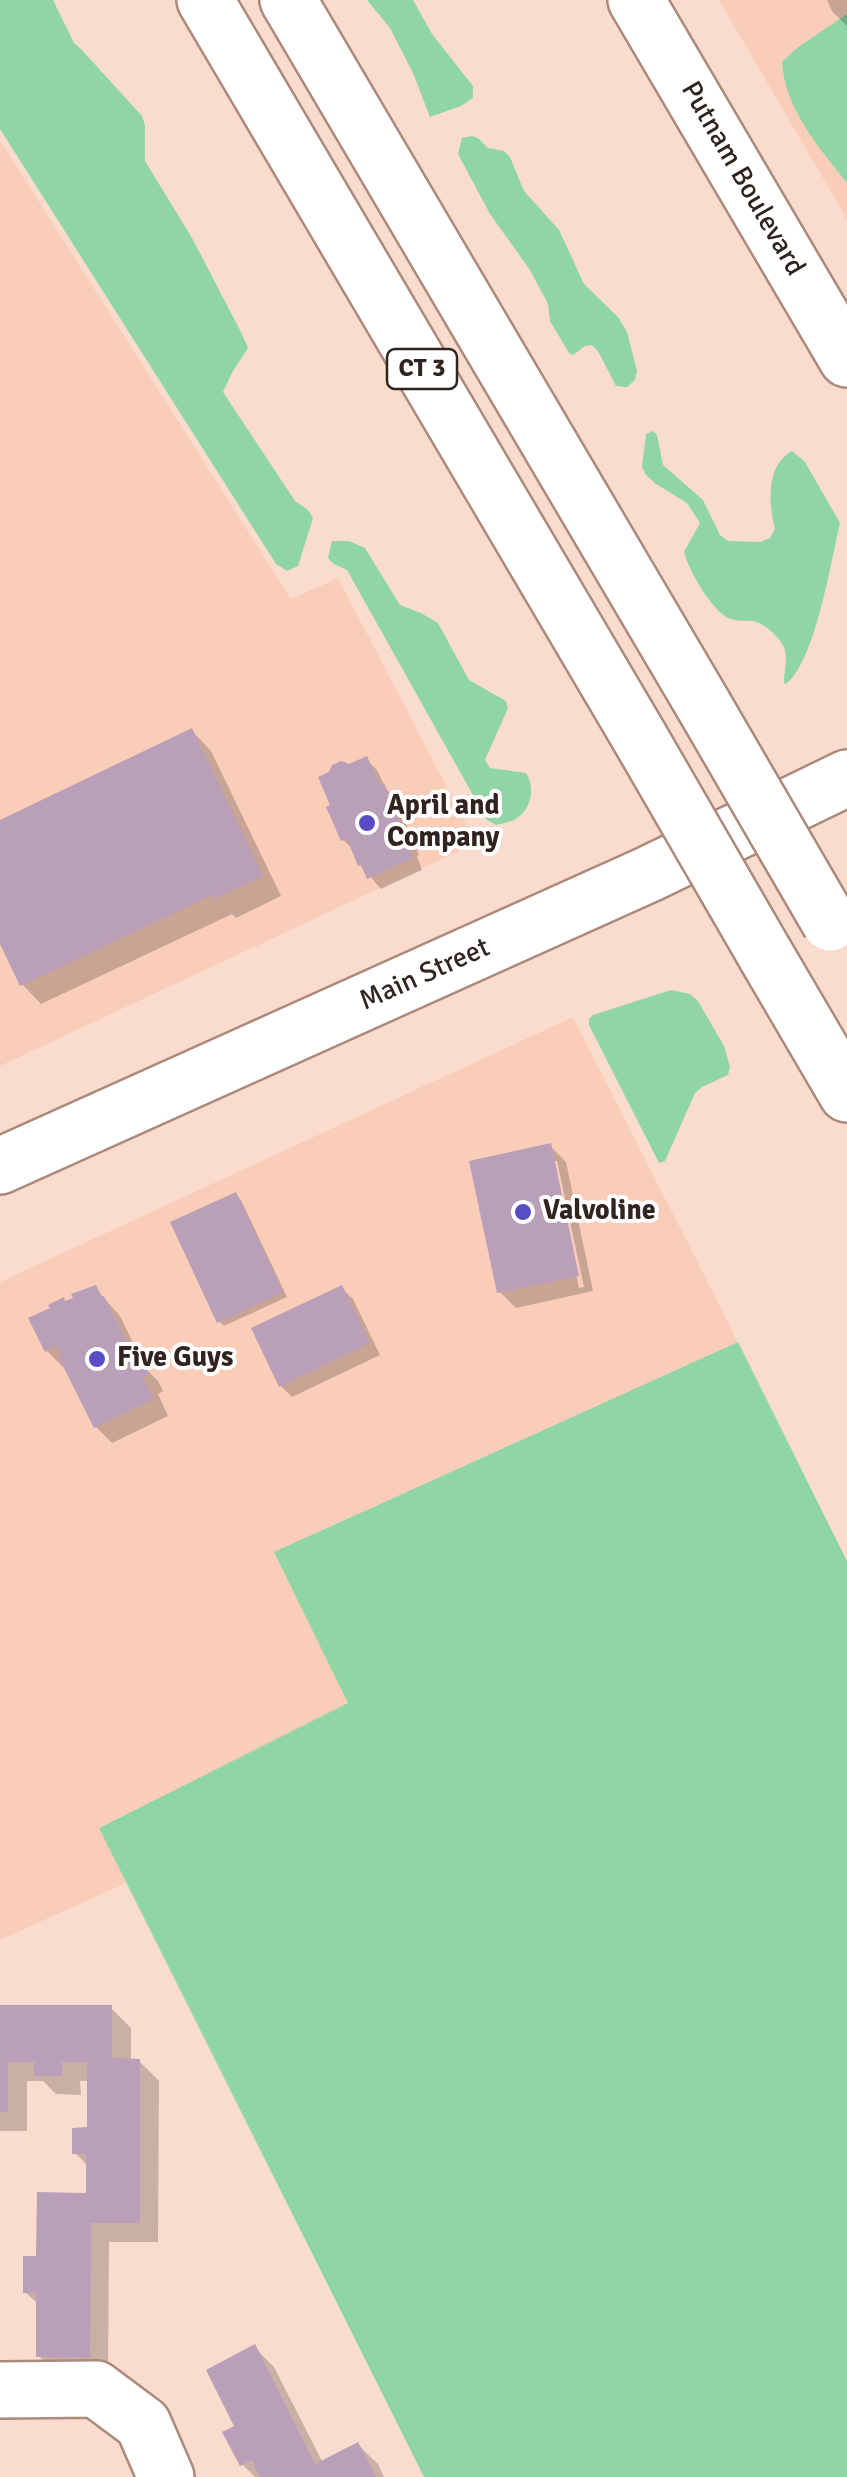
<!DOCTYPE html>
<style>
body{margin:0}
canvas{display:block;background:#fadccf}
</style>
<canvas width="847" height="2477"></canvas>
<script>
const ctx = document.querySelector('canvas').getContext('2d');
ctx.lineJoin = 'round';
function fill(path, color) { ctx.fillStyle = color; ctx.fill(path, 'evenodd'); }
function stroke(path, color, width, dash) { ctx.strokeStyle = color; ctx.lineWidth = width; ctx.lineCap = dash ? 'butt' : 'round'; ctx.setLineDash(dash || []); ctx.stroke(path); }
function write(font, color, halo, rows, align = 'center') {
  ctx.font = font + ' Signika,sans-serif'; ctx.lineWidth = 8; ctx.setLineDash([]); ctx.textBaseline = 'middle'; ctx.strokeStyle = halo; ctx.fillStyle = color; for (const [text, x, y, turn = 0] of rows) {
    ctx.save(); ctx.translate(x, y); ctx.rotate((+turn || 0) * Math.PI / 180); ctx.textAlign = isNaN(turn) ? turn : align; if (halo) ctx.strokeText(text, 0, 0); ctx.fillText(text, 0, 0); ctx.restore();
  }
}
fill(new Path2D(`
 M 719,0 L 847,0 L 847,14 L 797,48 L 782,63 L 783,75 L 833,166 L 847,183 L 847,219 Z
 M 0,140 L 291,599 L 338,578 L 476,843 L 0,1066 Z
 M 573,1017 L 738,1342 L 274,1552 L 349,1703 L 100,1827 L 126,1883 L 0,1940 L 0,1282 Z`), '#facdb9');
fill(new Path2D(`
 M 0,0 L 53,0 L 74,43 L 81,49 L 142,116 L 145,125 L 145,161 L 192,238 L 241,332 L 248,348 L 233,371 L 223,392 L 295,501 L 308,510 L 313,518 L 298,566 L 287,571 L 276,564 L 0,129 Z
 M 367,0 L 413,0 L 432,34 L 473,86 L 473,98 L 461,106 L 430,117 L 413,73 L 390,28 Z
 M 847,14 L 847,183 C 820,149 784,107 782,62 L 797,48 Z
 M 472,136 L 478,138 L 488,148 L 504,151 L 510,157 L 524,191 L 559,230 L 584,284 L 618,317 L 627,332 L 637,371 L 635,380 L 627,387 L 616,386 L 598,351 L 592,345 L 585,346 L 573,355 L 569,353 L 550,321 L 548,304 L 530,270 L 490,214 L 458,154 L 462,138 Z
 M 653,431 L 657,435 L 663,465 L 703,500 L 720,535 L 728,541 L 760,542 L 770,538 L 775,529 C 769,504 765,466 792,451 L 805,462 L 840,523 C 831,561 815,662 786,684 L 784,683 C 785,658 792,651 772,632 C 766,627 760,622 752,621 C 744,620 736,622 728,618 C 711,609 689,571 684,552 L 700,523 L 687,503 L 656,484 L 646,475 L 642,467 L 646,434 Z
 M 332,541 L 349,541 L 365,548 L 400,605 L 421,613 L 438,623 L 469,680 L 506,701 L 508,708 L 485,760 L 490,768 L 526,773 C 536,789 531,811 514,820 C 513,821 497,825 496,825 L 487,820 L 347,570 L 334,564 L 328,558 Z
 M 671,990 L 690,994 L 698,1001 L 724,1046 L 730,1067 L 728,1075 L 702,1087 L 695,1093 L 665,1161 L 659,1163 L 589,1025 L 589,1019 L 593,1015 Z
 M 738,1342 L 847,1561 L 847,2477 L 424,2477 L 99,1828 L 348,1703 L 274,1552 Z`), '#8fd5a5');
fill(new Path2D(`
 M 827,0 L 847,0 L 847,26 L 832,11 Z
 M 192,731 L 211,751 L 281,896 L 236,918 L 232,914 L 41,1004 L 22,984 L 0,938 L 0,822 Z
 M 366,759 L 377,770 L 386,789 L 394,797 L 419,855 L 417,856 L 422,870 L 381,889 L 360,865 L 355,851 L 343,840 L 349,766 Z
 M 550,1146 L 566,1162 L 593,1291 L 516,1308 L 500,1292 ZM 552,1161 L 557,1161 L 584,1287 L 579,1288 Z
 M 236,1195 L 241,1200 L 287,1297 L 224,1326 L 219,1321 Z
 M 95,1288 L 120,1316 L 145,1368 L 158,1381 L 163,1391 L 158,1394 L 168,1416 L 112,1443 L 96,1427 L 66,1365 L 63,1367 L 47,1351 L 66,1303 Z
 M 341,1288 L 353,1299 L 380,1355 L 292,1397 L 281,1386 Z
 M 0,2007 L 111,2008 L 131,2028 L 131,2061 L 139,2061 L 159,2081 L 158,2242 L 109,2242 L 108,2376 L 59,2376 L 39,2356 L 39,2305 L 25,2292 L 39,2259 L 89,2195 L 89,2167 L 75,2153 L 89,2130 L 89,2081 L 80,2081 L 81,2095 L 56,2094 L 43,2081 L 27,2081 L 27,2131 L 0,2131 Z
 M 254,2347 L 274,2367 L 323,2463 L 358,2445 L 378,2464 L 384,2477 L 255,2477 L 242,2464 L 238,2427 Z`), '#0003');
fill(new Path2D(`
 M 192,728 L 263,876 L 214,899 L 212,895 L 20,986 L 0,944 L 0,820 Z
 M 367,756 L 380,785 L 384,783 L 409,843 L 407,845 L 413,858 L 367,879 L 361,865 L 358,866 L 347,839 L 341,841 L 326,807 L 330,805 L 318,777 L 329,772 L 332,765 L 341,761 L 349,764 Z
 M 551,1143 L 579,1276 L 497,1293 L 469,1161 Z
 M 236,1192 L 283,1292 L 217,1323 L 170,1222 Z
 M 96,1285 L 102,1297 L 104,1296 L 137,1364 L 143,1362 L 149,1375 L 143,1377 L 154,1399 L 94,1428 L 58,1356 L 61,1354 L 57,1346 L 45,1352 L 28,1318 L 50,1308 L 48,1305 L 64,1297 L 65,1301 L 73,1298 L 71,1294 Z
 M 342,1285 L 370,1343 L 279,1387 L 251,1328 Z
 M 0,2005 L 112,2005 L 112,2058 L 140,2059 L 140,2223 L 91,2223 L 90,2358 L 36,2357 L 36,2293 L 23,2293 L 23,2256 L 36,2256 L 37,2192 L 86,2193 L 86,2154 L 72,2154 L 72,2128 L 87,2127 L 87,2062 L 62,2062 L 62,2076 L 34,2076 L 34,2062 L 8,2062 L 8,2112 L 0,2112 Z
 M 255,2344 L 315,2464 L 358,2442 L 376,2477 L 260,2477 L 252,2460 L 240,2466 L 222,2432 L 234,2426 L 206,2370 Z`), '#ba9fb9');
const minor = new Path2D(`
 M 0,2390 L 96,2389 L 143,2424 L 166,2477`);
const major = new Path2D(`
 M 636,0 L 847,359
 M 0,1166 L 649,874 L 847,778`);
const highway = new Path2D(`
 M 205,0 L 640,738
 M 288,0 L 704,706
 M 765,954 L 847,1094`);
stroke(minor, '#ac8a7b', 60);
stroke(major, '#ac8a7b', 60);
stroke(highway, '#ac8a7b', 60);
stroke(minor, '#fff', 55);
stroke(major, '#fff', 55);
stroke(highway, '#fff', 55);
const highwayBridge = new Path2D(`
 M 704,706 L 830,923
 M 640,738 L 765,954`);
stroke(highwayBridge, '#ac8a7b', 60, []);
stroke(highwayBridge, '#fff', 55);
for (const [x, y, r, color] of [
 [367,823,10,"#584dc5"],
 [523,1212,10,"#584dc5"],
 [97,1359,10,"#584dc5"]
]) { const dot = new Path2D(); dot.arc(x, y, r, 0, 2 * Math.PI); ctx.fillStyle = color; ctx.fill(dot); stroke(dot, '#fff', 4); }
for (const [x, y, w] of [
 [422,369,70]
]) { const box = new Path2D(); box.roundRect(x - w / 2, y - 20, w, 40, 8); ctx.fillStyle = '#fff'; ctx.fill(box); stroke(box, '#31231d', 2.5); }
write('bold 25px', '#31231d', null, [
 ["CT 3",422,369]
]);
write('28px', '#31231d', '#fff', [
 ["Putnam Boulevard",742,179,60],
 ["Main Street",425,975,-24]
]);
write('bold 28px', '#31231d', '#fff', [
 ["April and",387,807],
 ["Company",387,839],
 ["Valvoline",543,1212],
 ["Five Guys",117,1359]
], 'left');
</script>
